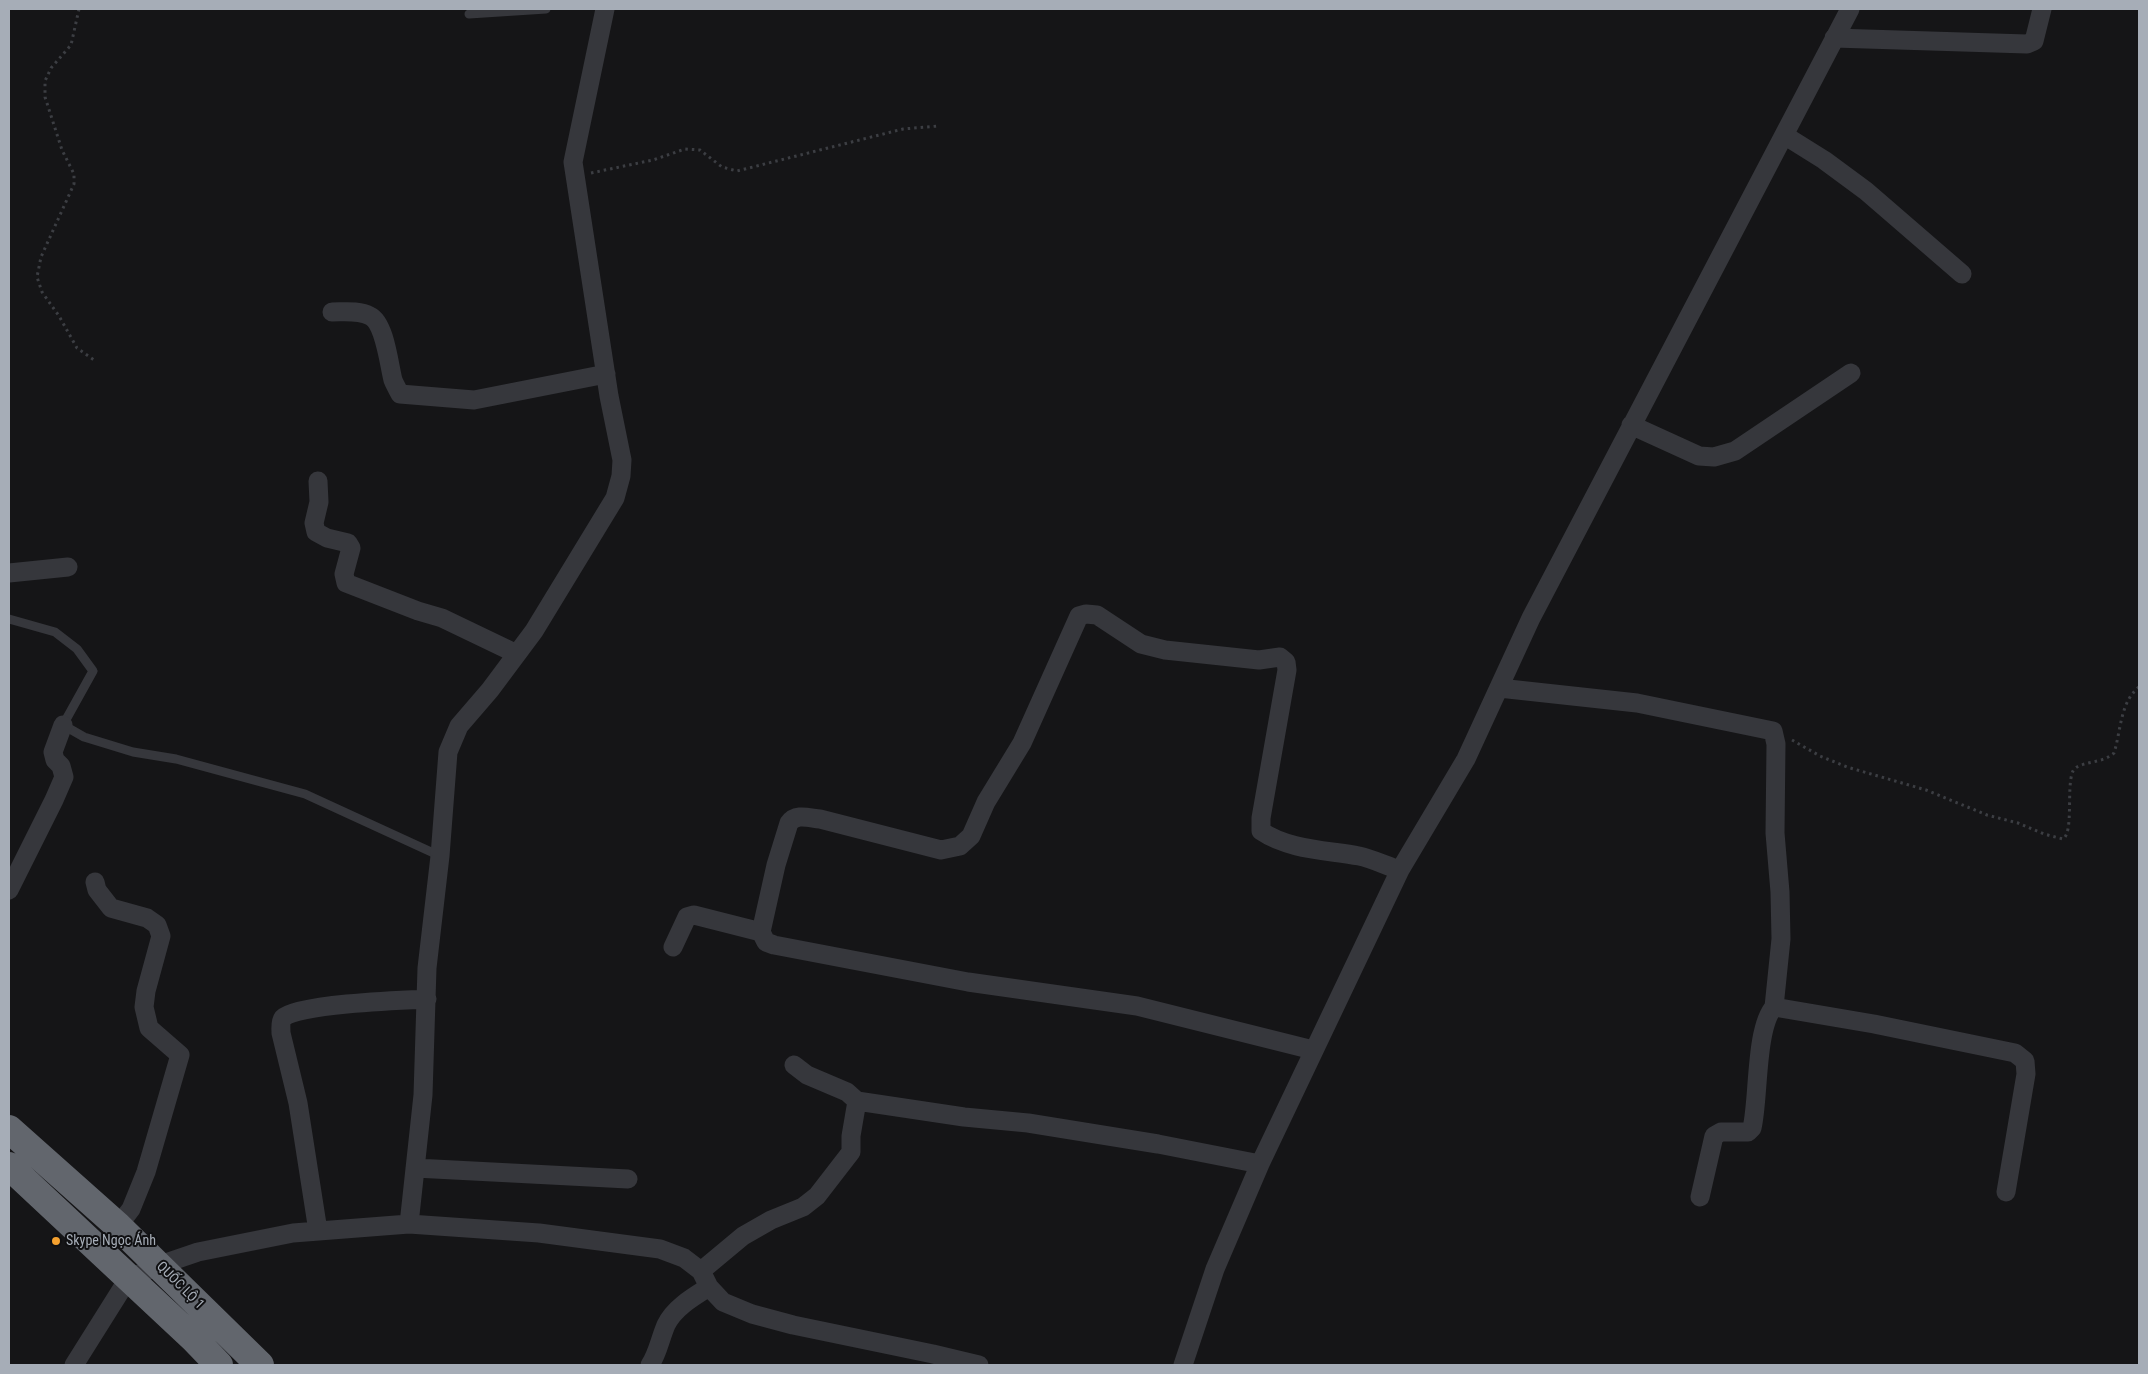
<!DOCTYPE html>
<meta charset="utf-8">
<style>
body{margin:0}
#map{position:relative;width:2148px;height:1374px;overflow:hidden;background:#151517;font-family:"Roboto Condensed",sans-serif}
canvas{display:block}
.frame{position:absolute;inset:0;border:10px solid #a6adb7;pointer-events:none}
</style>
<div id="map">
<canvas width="2148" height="1374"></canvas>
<div class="frame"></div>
</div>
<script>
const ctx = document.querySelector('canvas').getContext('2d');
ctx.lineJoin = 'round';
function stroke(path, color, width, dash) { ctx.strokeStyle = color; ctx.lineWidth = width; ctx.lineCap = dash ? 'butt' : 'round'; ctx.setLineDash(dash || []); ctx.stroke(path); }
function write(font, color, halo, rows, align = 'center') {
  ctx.font = font + ' "Roboto Condensed",sans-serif'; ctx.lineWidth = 4; ctx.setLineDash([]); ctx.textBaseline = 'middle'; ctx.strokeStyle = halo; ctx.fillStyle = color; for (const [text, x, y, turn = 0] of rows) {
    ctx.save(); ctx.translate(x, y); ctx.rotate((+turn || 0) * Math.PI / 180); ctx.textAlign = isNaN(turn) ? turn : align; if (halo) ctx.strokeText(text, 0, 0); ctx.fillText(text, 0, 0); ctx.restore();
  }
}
stroke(new Path2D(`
 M 79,9 L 71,45 L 51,68 L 45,81 L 45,97 L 62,150 L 74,174 L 74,184 L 41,257 L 37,277 L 42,292 L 59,316 L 77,348 L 94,360
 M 591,173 L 653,160 L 685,149 L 700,150 L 722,167 L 737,171 L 903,129 L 938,126
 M 1792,740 L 1820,756 L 1847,767 L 1926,790 L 1987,815 L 2018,823 L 2044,834 L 2063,839 C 2074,832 2066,786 2073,771 C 2078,761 2103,764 2114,753 C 2121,731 2120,702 2139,687`), '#3c3e43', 3, [2.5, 4]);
stroke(new Path2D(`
 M 469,14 L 546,9
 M 9,619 L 55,632 L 77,649 L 93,671 L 63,725 L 84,737 L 133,752 L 176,759 L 305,794 L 440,856`), '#36373c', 9);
stroke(new Path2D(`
 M 1834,38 L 2027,44 L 2034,41 L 2042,9
 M 1784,135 L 1824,160 L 1866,191 L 1962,274
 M 332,312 C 344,312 359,310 370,316 C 385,323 389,365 393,380 C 395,385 398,390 400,394 L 474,400 L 606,374
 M 1631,425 L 1699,456 L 1714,457 L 1735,451 L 1851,373
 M 318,481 L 319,502 L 314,523 L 316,532 L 327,538 L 348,543 L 351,548 L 344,574 L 346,583 L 418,611 L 442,618 L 517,654
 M 9,573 L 68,567
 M 1499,688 L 1637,703 L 1773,731 L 1776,744 L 1775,833 L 1780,892 L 1781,939 L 1774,1007 L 1874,1024 L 2015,1053 L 2025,1061 L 2026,1074 L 2006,1192
 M 95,882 L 97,890 L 111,908 L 147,918 L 157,925 L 161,936 L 146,991 L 144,1007 L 149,1028 L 180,1055 L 146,1172 L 131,1209 L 118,1226
 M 9,890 L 54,800 L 64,777 L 61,766 L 55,760 L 53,752 L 63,725
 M 673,947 L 687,917 L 694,915 L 761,932
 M 1313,1050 L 1137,1006 L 968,982 L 774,945 L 766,942 L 761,932 L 776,865 L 789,823 C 796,813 809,818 820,819 L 941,850 L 960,846 L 971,836 L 986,802 L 1022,743 L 1079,616 L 1086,614 L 1097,615 L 1141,644 L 1165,650 L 1259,660 L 1280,657 L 1286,662 L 1287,670 L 1261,818 L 1261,831 C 1289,850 1327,850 1359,856 C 1373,859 1387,866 1400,870
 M 857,1101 L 964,1117 L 1028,1123 L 1158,1144 L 1260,1164
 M 415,1168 L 628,1179
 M 1700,1197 L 1714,1136 L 1721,1132 L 1748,1132 L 1752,1128 C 1759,1100 1755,1028 1774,1007
 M 409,1224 L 423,1095 L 427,968 L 440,856 L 448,752 L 459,726 L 490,690 L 534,631 L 615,498 L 621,476 L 622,460 L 609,396 L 573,162 L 605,9
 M 318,1231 L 298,1103 L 281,1033 C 281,1028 280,1022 283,1018 C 295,1004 404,1000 427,999
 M 701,1271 L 743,1236 L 771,1220 L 803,1207 L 817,1196 L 851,1152 L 851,1136 L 857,1101 L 847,1092 L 807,1075 L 794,1065
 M 74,1365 L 128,1279 L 160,1265 L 198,1252 L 293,1233 L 409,1224 L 539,1233 L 660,1249 L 684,1258 L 701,1271 L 709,1287 L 723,1302 L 752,1314 L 793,1325 L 933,1354 L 979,1365
 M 650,1365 C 658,1353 660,1339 666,1325 C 674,1308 693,1297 709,1287
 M 1183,1365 L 1215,1269 L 1260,1164 L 1400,870 L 1466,759 L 1531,618 L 1850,9`), '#36373c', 19);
stroke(new Path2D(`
 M 9,1129 L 118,1226 L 260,1365
 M 9,1166 L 194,1339 L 219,1365`), '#62666d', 28);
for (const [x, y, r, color] of [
 [56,1241,5,"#f5a12f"]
]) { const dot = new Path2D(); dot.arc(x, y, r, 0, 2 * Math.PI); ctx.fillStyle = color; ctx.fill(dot); stroke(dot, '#101012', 2); }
write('14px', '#a6adb7', '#101012', [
 ["Skype Ngọc Ánh",66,1241]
], 'left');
write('14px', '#a6adb7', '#101012', [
 ["QUỐC LỘ 1",180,1286,45]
]);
</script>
